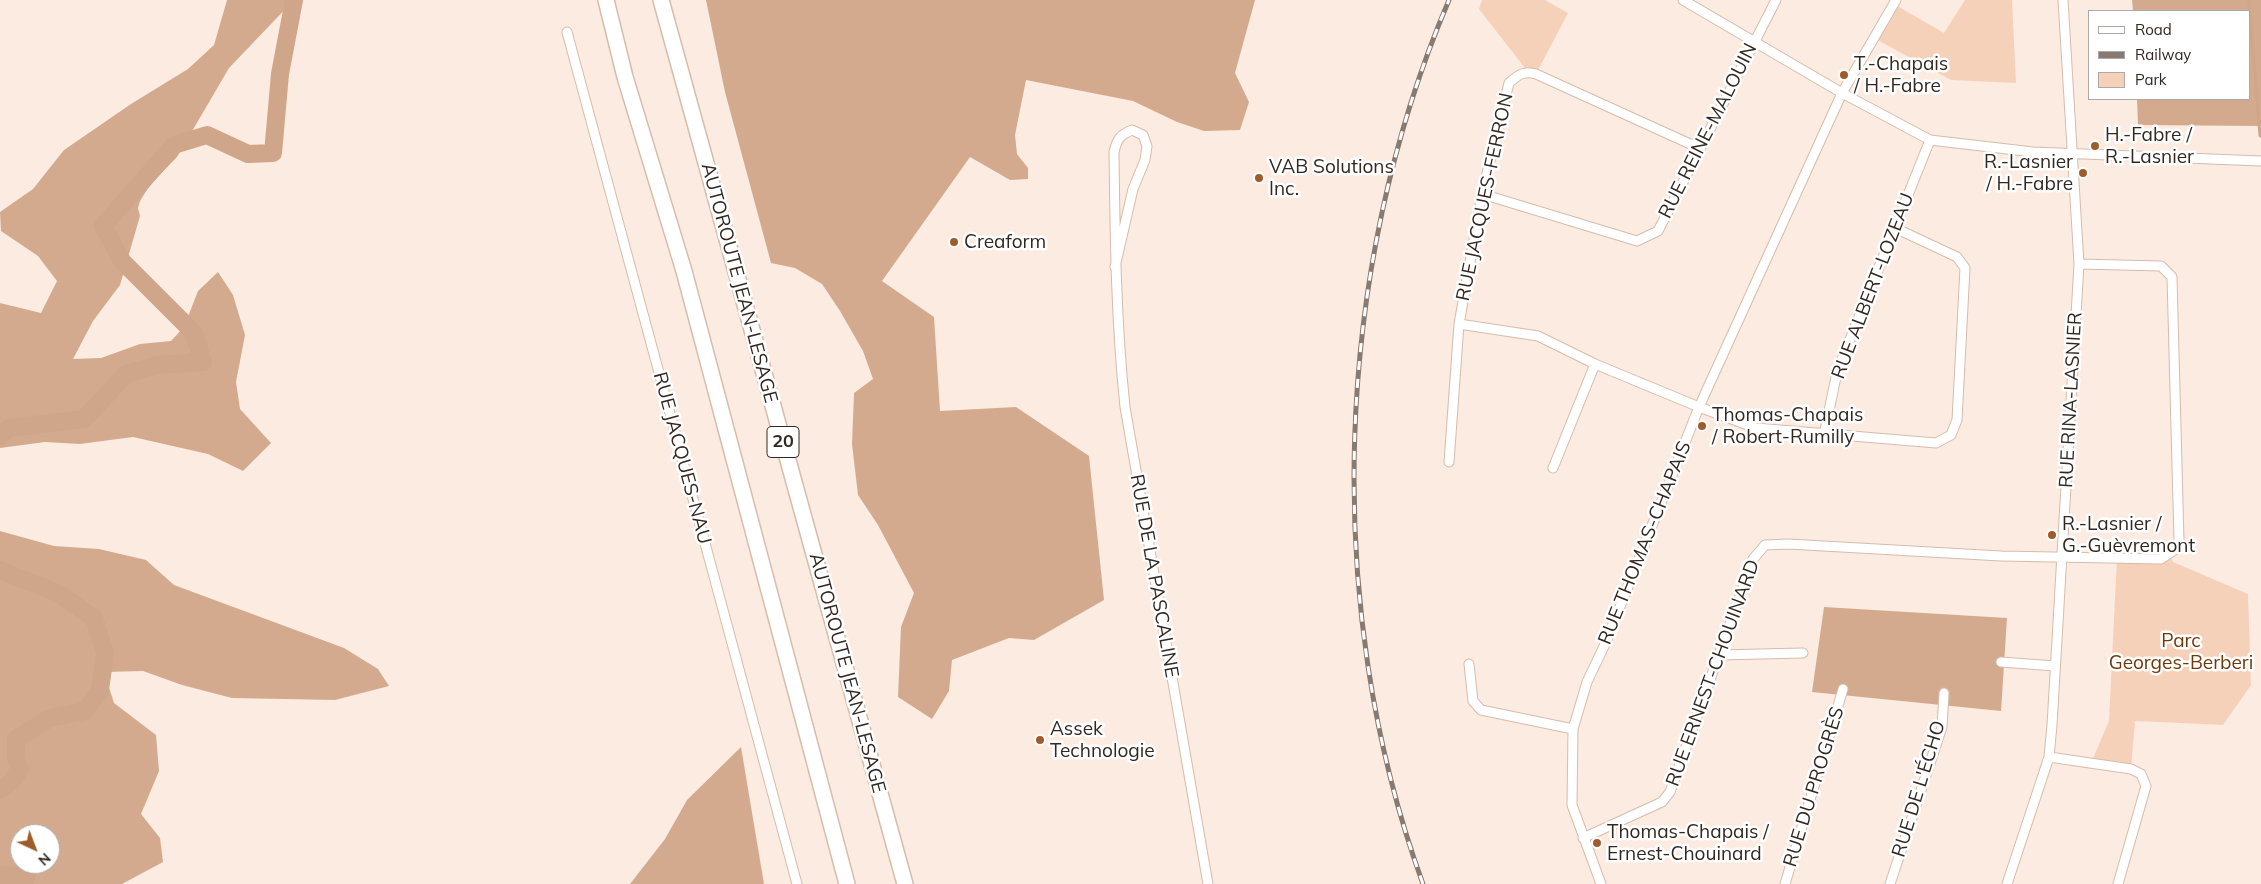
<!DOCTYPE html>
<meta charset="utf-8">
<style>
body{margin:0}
#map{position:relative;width:2261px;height:884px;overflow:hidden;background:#fcebe1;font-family:Mulish,sans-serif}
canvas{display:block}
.legend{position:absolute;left:2088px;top:10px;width:162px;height:90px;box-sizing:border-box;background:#fff;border:1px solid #ada9a6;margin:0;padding:6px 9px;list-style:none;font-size:15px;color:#322821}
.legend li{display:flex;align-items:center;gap:10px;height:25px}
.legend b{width:25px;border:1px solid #ada9a6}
.north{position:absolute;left:10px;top:824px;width:50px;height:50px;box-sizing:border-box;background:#fff;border:1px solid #ada9a6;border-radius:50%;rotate:137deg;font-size:14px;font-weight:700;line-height:20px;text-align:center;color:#322821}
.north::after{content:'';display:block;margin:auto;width:18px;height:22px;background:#9e5c2a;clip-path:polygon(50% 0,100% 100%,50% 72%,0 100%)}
</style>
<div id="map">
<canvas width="2261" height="884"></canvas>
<ul class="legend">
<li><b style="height:6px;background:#fff"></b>Road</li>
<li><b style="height:6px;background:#877a72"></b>Railway</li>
<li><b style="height:14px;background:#f6d1ba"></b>Park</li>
</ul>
<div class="north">N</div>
</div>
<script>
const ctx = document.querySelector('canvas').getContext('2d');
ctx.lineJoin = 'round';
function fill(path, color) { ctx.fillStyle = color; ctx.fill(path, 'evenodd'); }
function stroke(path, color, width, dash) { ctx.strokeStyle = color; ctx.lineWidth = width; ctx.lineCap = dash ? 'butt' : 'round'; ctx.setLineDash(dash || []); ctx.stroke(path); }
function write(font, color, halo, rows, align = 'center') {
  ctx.font = font + ' Mulish,sans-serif'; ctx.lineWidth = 5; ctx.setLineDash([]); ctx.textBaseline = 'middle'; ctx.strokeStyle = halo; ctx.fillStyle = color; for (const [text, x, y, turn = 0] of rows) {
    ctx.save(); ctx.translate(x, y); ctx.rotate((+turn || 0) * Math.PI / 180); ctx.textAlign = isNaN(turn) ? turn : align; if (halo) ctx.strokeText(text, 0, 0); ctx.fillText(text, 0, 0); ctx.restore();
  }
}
fill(new Path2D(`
 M 1482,0 L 1545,0 L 1568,13 L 1536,74 L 1528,72 L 1479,9 Z
 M 1965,0 L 2012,0 L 2016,83 L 1951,80 L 1874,38 L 1894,4 L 1944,33 Z
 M 2170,555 L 2173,562 L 2248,594 L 2251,685 L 2223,725 L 2135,721 L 2131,769 L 2091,763 L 2109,721 L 2117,557 Z`), '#f6d1ba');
fill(new Path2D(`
 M 227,0 L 294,0 L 229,68 L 177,157 L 150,185 L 140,201 L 138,208 L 140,216 L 120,285 L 93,321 L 73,359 L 101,358 L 140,344 L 171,341 L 184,327 L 198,291 L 218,272 L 233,295 L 245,335 L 236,382 L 240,409 L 271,443 L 243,471 L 208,454 L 133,437 L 80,444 L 45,442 L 0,448 L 0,303 L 41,313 L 57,281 L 38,256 L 1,231 L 0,212 L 33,189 L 64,150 L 131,104 L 188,69 L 214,45 Z
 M 706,0 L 1255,0 L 1235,73 L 1249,102 L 1240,130 L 1204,131 L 1177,122 L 1133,101 L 1026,80 L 1015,135 L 1017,154 L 1028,168 L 1028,179 L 1010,180 L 970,157 L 882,281 L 934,317 L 940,411 L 1016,407 L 1089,456 L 1104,600 L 1034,640 L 1009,638 L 952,660 L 949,691 L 932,719 L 898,697 L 901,627 L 914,593 L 878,525 L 858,495 L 852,444 L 854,393 L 873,379 L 863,351 L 840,311 L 822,284 L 795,268 L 771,263 L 725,92 Z
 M 2132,0 L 2261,0 L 2261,126 L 2138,125 L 2137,99 L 2250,99 L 2250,11 L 2133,11 Z
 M 0,531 L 54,546 L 99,549 L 146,560 L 174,585 L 344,648 L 378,669 L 389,686 L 335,700 L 232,698 L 182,685 L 143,671 L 104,672 L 114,703 L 156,735 L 159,771 L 141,814 L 160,838 L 163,862 L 122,884 L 0,884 ZM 20,834 L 50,834 L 50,864 L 20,864 Z
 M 1824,607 L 2007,618 L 2001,711 L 1812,692 Z
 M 741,747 L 764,884 L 630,884 L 665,839 L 687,800 Z`), '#d4aa8f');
stroke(new Path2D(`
 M 2249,0 L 2249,11
 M 2250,14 L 2260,136`), '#d0a68b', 3);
stroke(new Path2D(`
 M 0,436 L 9,428 L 84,419 L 126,374 L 157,365 L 203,362 L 194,333 L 122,261 L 103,226 L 174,145 L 207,135 L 248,154 L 273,153 L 280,74 L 294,0
 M 0,570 L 58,593 L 94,618 L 105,653 L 100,690 L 85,711 L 50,718 L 16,739 L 16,759 L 20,769 L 11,782 L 0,790
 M 0,875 L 27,876 L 24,884`), '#d0a68b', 18);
const minor = new Path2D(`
 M 1683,0 L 1842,93 L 1930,140 L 2033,152 L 2261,161
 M 567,32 L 797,884
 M 1482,194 L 1637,241 L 1658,231 L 1776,0
 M 1115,267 L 1133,189 L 1145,160 L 1147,146 L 1143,135 L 1132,130 C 1120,135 1117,139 1114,152 C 1115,238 1116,322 1125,407 L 1208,884
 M 1459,324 L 1538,336 L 1595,364 L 1699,407 L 1756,428 L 1936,443 L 1951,435 L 1957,420 L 1965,268 L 1957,257 L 1895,228
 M 1824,435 L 1837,372 L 1930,140
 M 1449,462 L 1459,324 L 1482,194 L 1509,83 C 1518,75 1524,70 1536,74 L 1699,148
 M 1553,468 L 1595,364
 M 1718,655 L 1803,653
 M 2001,662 L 2055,666
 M 1469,664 L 1473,701 L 1481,710 L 1573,729
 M 2049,757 L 2131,769 L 2141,774 L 2146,786 L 2118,884
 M 1583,838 L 1662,802 L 1670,792 L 1753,559 L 1765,545 L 1788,544 L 2001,556 L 2161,559 L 2176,549 L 2179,541 L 2172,277 L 2161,266 L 2079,264
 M 1601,884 L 1572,805 L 1573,729 L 1587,682 L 1606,642 L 1699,407 L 1842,93 L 1896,0
 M 1785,884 L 1843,689
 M 1890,884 L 1942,727 L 1944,693
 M 2007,884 L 2049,757 L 2052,725 L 2079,264 L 2063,0`);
const motorway = new Path2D(`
 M 606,0 L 625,77 L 684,271 L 847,884
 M 661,0 L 905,884`);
stroke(minor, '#d6bcab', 11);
stroke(motorway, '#d6bcab', 18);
stroke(minor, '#fff', 9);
stroke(motorway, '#fff', 15);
const rail = new Path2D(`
 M 1423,884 C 1322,607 1333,271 1449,0`);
stroke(rail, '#877a72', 5);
stroke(rail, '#fff', 3, [9]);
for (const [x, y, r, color] of [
 [1844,75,5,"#9e5c2a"],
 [2095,146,5,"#9e5c2a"],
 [2083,173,5,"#9e5c2a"],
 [1259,178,5,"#9e5c2a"],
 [954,242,5,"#9e5c2a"],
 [1702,426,5,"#9e5c2a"],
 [2052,535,5,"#9e5c2a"],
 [1040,740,5,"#9e5c2a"],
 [1597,843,5,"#9e5c2a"]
]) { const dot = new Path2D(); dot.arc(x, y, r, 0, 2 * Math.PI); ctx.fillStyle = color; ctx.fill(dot); stroke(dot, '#fff', 2); }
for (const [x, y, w] of [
 [783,442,32]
]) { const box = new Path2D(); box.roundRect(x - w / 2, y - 15.5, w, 31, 4); ctx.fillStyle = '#fff'; ctx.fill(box); stroke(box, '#322821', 1); }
write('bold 18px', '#322821', null, [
 ["20",783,442]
]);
write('19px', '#322821', '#fff', [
 ["T.-Chapais",1854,64],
 ["/ H.-Fabre",1854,86],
 ["H.-Fabre /",2105,135],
 ["R.-Lasnier",2105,157],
 ["R.-Lasnier",2073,162,"right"],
 ["/ H.-Fabre",2073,184,"right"],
 ["VAB Solutions",1269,167],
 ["Inc.",1269,189],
 ["Creaform",964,242],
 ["Thomas-Chapais",1712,415],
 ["/ Robert-Rumilly",1712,437],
 ["R.-Lasnier /",2062,524],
 ["G.-Guèvremont",2062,546],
 ["Assek",1050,729],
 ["Technologie",1050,751],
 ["Thomas-Chapais /",1607,832],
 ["Ernest-Chouinard",1607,854]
], 'left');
write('19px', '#322821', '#fff', [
 ["RUE REINE-MALOUIN",1708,131,-63],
 ["RUE JACQUES-FERRON",1485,197,-78],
 ["AUTOROUTE JEAN-LESAGE",739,283,75],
 ["RUE ALBERT-LOZEAU",1873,286,-69],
 ["RUE RINA-LASNIER",2071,400,-87],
 ["RUE JACQUES-NAU",682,458,75],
 ["RUE THOMAS-CHAPAIS",1645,543,-68],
 ["RUE DE LA PASCALINE",1154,576,80],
 ["AUTOROUTE JEAN-LESAGE",847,673,75],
 ["RUE ERNEST-CHOUINARD",1713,673,-70],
 ["RUE DU PROGRÈS",1814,787,-73],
 ["RUE DE L'ÉCHO",1919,789,-73]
]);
write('19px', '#6e390b', '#fff', [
 ["Parc",2181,641],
 ["Georges-Berberi",2181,663]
]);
</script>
